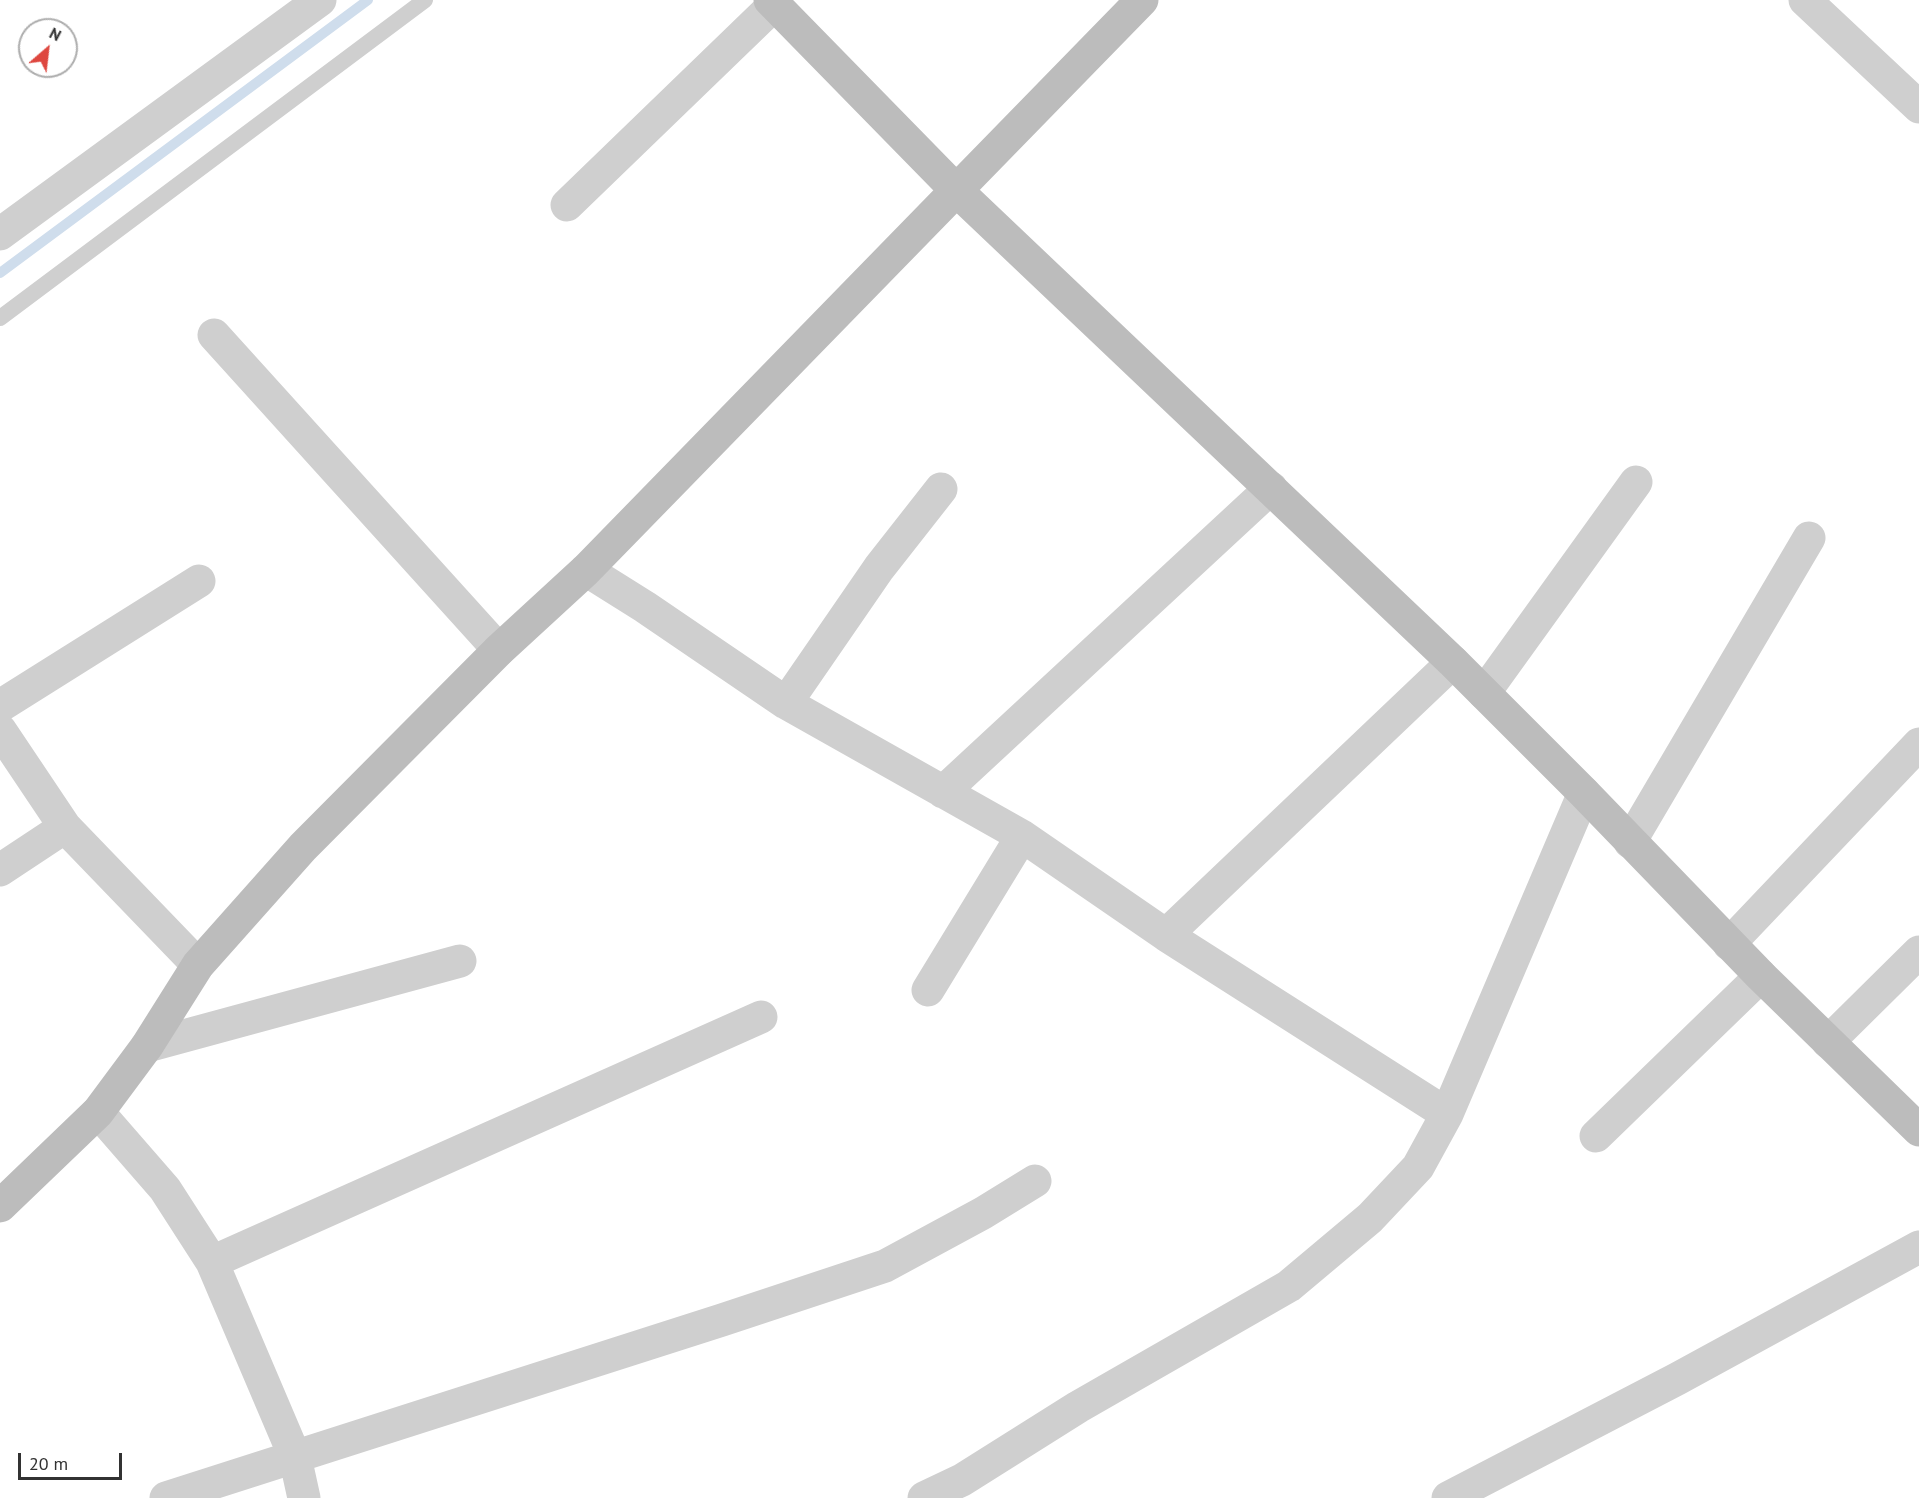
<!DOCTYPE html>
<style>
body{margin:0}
#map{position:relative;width:1919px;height:1498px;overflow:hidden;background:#fff;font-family:"PT Sans",sans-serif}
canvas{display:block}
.north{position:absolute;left:18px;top:18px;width:60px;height:60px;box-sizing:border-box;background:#fff;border:2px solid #adadad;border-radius:50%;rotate:28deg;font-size:16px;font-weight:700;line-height:24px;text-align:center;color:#323232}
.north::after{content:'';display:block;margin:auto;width:21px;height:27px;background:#de473f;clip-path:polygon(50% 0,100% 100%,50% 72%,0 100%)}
.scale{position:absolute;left:18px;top:1453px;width:104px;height:27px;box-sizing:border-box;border:3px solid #323232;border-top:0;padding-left:8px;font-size:18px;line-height:21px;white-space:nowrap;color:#323232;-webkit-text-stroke:4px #fff;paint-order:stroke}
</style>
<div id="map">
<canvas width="1919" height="1498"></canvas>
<div class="north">N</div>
<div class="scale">20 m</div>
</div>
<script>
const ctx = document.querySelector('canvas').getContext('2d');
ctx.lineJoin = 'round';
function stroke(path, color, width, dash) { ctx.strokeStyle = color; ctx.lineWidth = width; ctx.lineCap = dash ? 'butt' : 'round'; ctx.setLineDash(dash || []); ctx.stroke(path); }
stroke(new Path2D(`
 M 0,273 L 368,0`), '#cfddec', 10);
stroke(new Path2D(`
 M 0,318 L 425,0`), '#cfcfcf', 16);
stroke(new Path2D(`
 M 1805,0 L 1919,107
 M 567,205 L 775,4
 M 0,234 L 320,0
 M 214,335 L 499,650
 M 586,570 L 645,607 L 786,703 L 1022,836 L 1166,935 L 1447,1114
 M 1484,693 L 1636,482
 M 786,703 L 879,568 L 941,489
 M 0,706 L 199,581
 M 0,730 L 65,827 L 198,965
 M 943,792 L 1271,488
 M 1630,842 L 1809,538
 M 0,870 L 65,827
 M 1166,935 L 1453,662
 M 1729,944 L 1919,744
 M 928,990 L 1022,836
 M 1828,1042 L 1919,952
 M 147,1046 L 460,961
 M 98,1112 L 165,1189 L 212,1262 L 295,1457 L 304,1498
 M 1596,1136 L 1761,976
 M 212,1262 L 761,1017
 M 166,1498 L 722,1320 L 885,1266 L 983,1213 L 1035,1181
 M 924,1498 L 962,1480 L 1078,1407 L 1289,1286 L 1370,1218 L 1418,1167 L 1447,1114 L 1584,793
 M 1448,1498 L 1677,1379 L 1919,1247`), '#cfcfcf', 33);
stroke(new Path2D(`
 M 770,0 L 955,189 L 1453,662 L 1584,793 L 1761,976 L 1919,1130
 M 0,1206 L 98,1112 L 147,1046 L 198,965 L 303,847 L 499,650 L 586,570 L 1142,0`), '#bcbcbc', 33);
</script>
